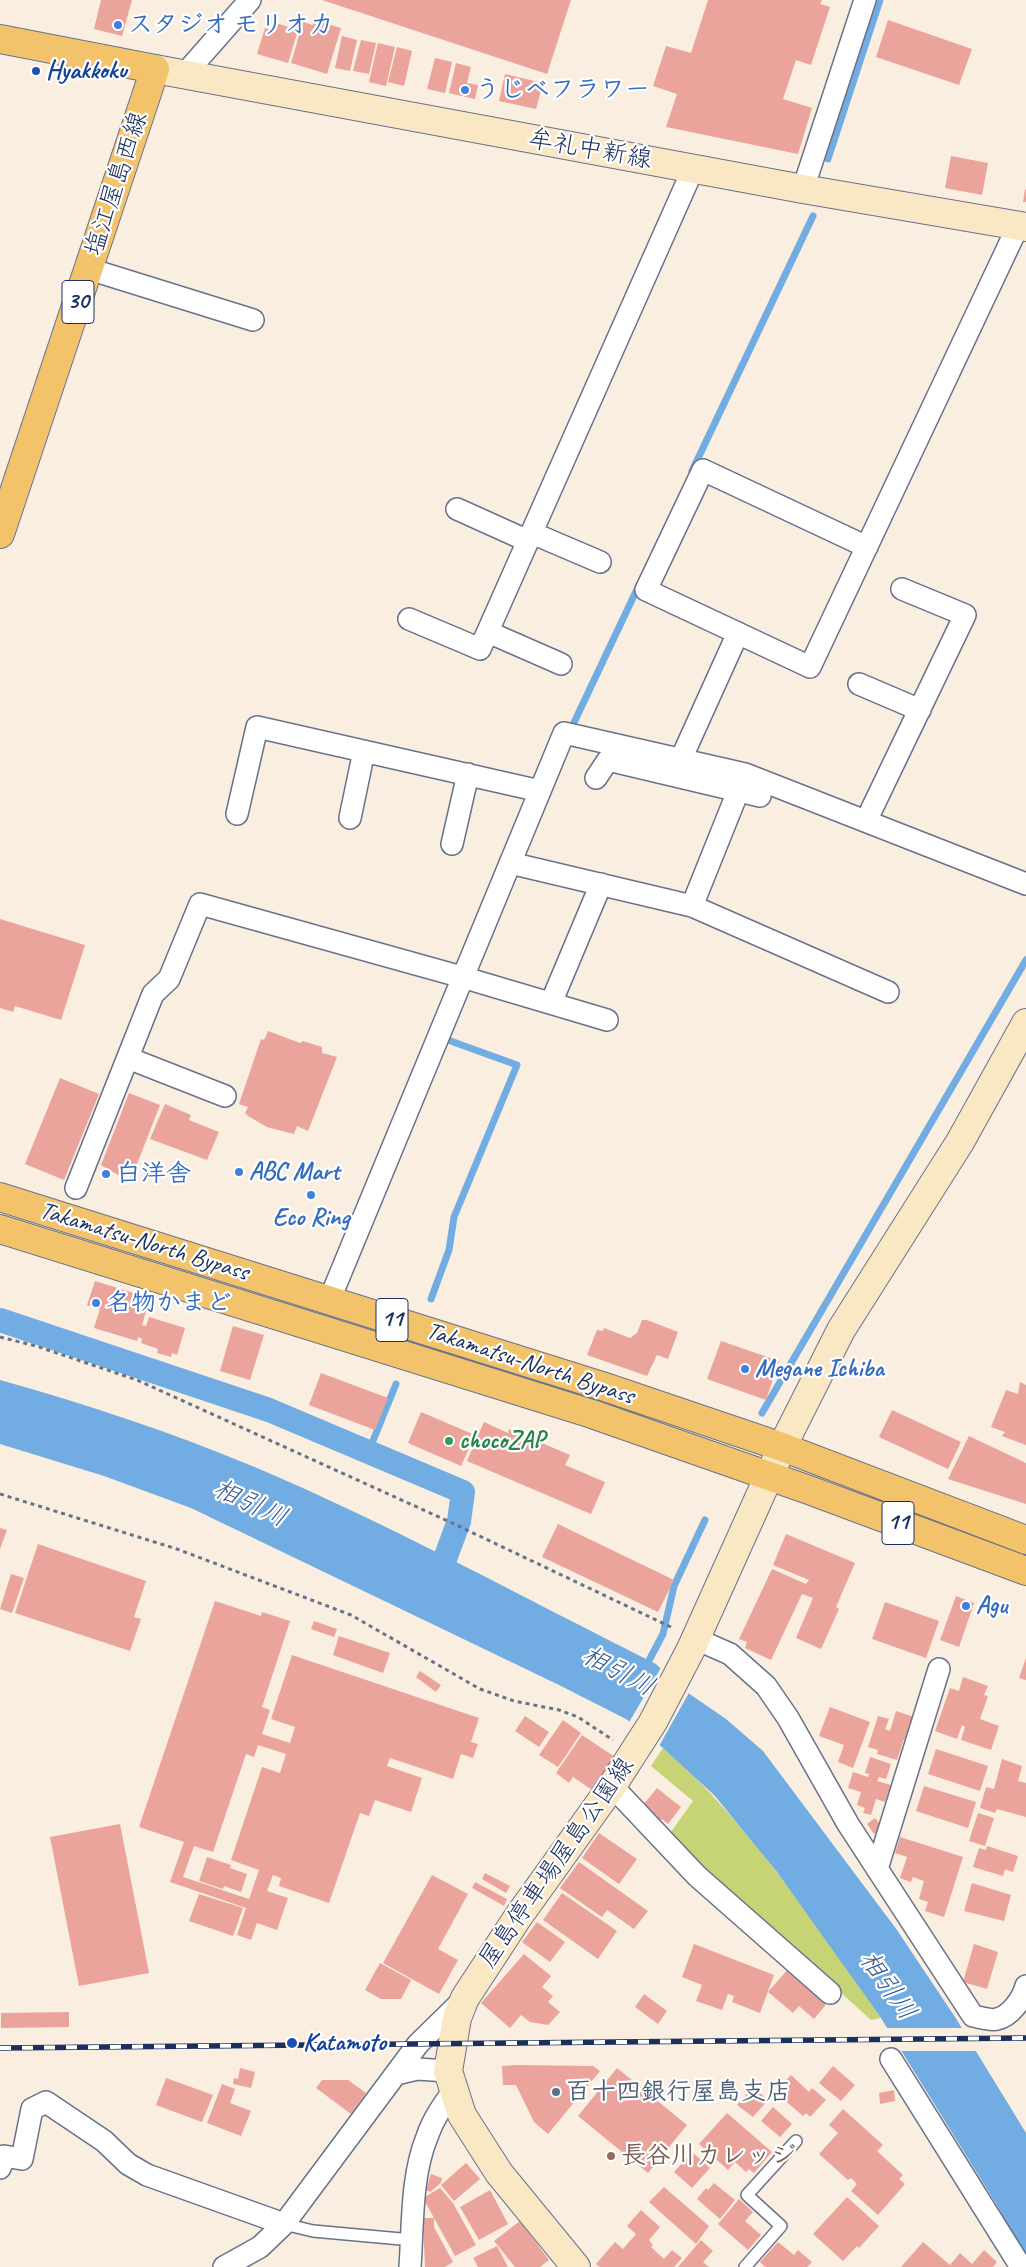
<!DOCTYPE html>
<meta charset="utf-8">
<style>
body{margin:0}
canvas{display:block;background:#f9eedf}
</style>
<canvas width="1026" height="2267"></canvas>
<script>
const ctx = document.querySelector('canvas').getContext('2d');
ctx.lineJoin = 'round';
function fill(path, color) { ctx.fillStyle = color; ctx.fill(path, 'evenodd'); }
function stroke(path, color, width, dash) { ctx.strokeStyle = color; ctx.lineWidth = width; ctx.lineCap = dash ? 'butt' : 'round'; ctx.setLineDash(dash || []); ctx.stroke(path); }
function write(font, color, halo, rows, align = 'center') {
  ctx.font = font + ' Caveat,"Klee One",sans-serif'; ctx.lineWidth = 4.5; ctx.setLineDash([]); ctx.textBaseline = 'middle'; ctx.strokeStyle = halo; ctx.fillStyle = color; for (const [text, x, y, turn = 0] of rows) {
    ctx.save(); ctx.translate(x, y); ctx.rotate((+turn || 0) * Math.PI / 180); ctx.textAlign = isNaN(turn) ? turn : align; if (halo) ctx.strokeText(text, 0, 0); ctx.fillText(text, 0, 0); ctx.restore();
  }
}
fill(new Path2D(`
 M 663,1748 C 751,1824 814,1924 881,2018 L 871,2020 L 668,1836 L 693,1801 L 651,1766 Z`), '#c6d476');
fill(new Path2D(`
 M 0,1380 C 87,1404 173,1433 257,1468 C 393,1526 524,1598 656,1664 L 678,1686 L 726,1719 L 763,1751 L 897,1930 L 955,2017 L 1026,2133 L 1026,2256 L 995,2202 L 881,2018 L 777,1872 L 715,1796 L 663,1748 L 626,1719 L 559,1685 L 191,1508 L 104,1476 L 0,1444 Z`), '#71ade2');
fill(new Path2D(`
 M 662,1666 L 690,1691 L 658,1748 L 628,1724 Z
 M 885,2028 L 964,2028 L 978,2051 L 899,2051 Z`), '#f9eedf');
stroke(new Path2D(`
 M 828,159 L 880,0
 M 692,471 L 813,216
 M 570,731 L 639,585
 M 431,1299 L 449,1250 L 454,1217 L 517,1065 L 445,1039 L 446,1035
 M 762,1413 L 1026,960
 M 368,1453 L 396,1384
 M 645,1668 L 663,1634 L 674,1586 L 705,1520`), '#71ade2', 7);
stroke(new Path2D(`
 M 0,1320 L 269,1410 L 463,1492 L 459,1521 L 435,1586`), '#71ade2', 24);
fill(new Path2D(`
 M 101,0 L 132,0 L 122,36 L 94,29 Z
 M 322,0 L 571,0 L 547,74 Z
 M 708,0 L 822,0 L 820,4 L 830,7 L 811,65 L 796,60 L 783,99 L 812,108 L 798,154 L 666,127 L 677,94 L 653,86 L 666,46 L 691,53 Z
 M 314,20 L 341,28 L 327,74 L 291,63 L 303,22 L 313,25 Z
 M 888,20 L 972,49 L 959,85 L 876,57 Z
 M 273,22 L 298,30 L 288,63 L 257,54 L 265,28 L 271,30 Z
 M 342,36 L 357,40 L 350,71 L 335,68 Z
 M 361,40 L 376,43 L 369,74 L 353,71 Z
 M 378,43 L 395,47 L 386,86 L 369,82 Z
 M 397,47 L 412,51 L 404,86 L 388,82 Z
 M 435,58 L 452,62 L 445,93 L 427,89 Z
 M 456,63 L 471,67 L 467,83 L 478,85 L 475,99 L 449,93 Z
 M 505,74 L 543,83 L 536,109 L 499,101 Z
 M 951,156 L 988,163 L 982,195 L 945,188 Z
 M 1025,189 L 1026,190 L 1026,202 L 1023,202 Z
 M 0,919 L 85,945 L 61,1020 L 15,1006 L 13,1012 L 0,1008 Z
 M 268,1031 L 300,1043 L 303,1041 L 322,1047 L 322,1053 L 337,1057 L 308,1131 L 297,1126 L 294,1134 L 267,1127 L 248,1116 L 245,1113 L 248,1107 L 239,1104 L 261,1039 L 264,1040 Z
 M 60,1078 L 99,1094 L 64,1180 L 25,1164 Z
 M 129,1093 L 160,1105 L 132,1177 L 121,1174 L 120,1176 L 101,1165 Z
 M 165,1104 L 191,1115 L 189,1120 L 219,1132 L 207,1160 L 150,1139 Z
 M 95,1281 L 150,1298 L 142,1325 L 146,1326 L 149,1317 L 185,1328 L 177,1355 L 172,1353 L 171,1357 L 157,1353 L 158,1349 L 141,1343 L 142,1339 L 138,1337 L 137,1341 L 94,1328 L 100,1309 L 87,1305 Z
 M 642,1320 L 647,1320 L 678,1332 L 668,1359 L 657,1355 L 647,1376 L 587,1355 L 597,1330 L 603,1331 L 604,1328 L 630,1338 L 637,1333 Z
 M 233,1326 L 264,1335 L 250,1380 L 220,1371 Z
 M 721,1341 L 779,1361 L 766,1400 L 707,1379 Z
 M 321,1373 L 388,1398 L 375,1430 L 309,1405 Z
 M 1020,1382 L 1026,1385 L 1026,1445 L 1002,1436 L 1005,1432 L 991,1427 L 1006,1390 L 1018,1394 Z
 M 892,1410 L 961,1442 L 948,1469 L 879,1437 Z
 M 421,1412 L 475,1435 L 461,1466 L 408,1443 Z
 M 484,1422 L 508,1433 L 509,1429 L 570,1455 L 565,1465 L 605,1482 L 591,1514 L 467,1461 Z
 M 969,1436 L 1026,1463 L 1026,1504 L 948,1479 Z
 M 558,1524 L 674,1580 L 658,1612 L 542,1557 Z
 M 0,1528 L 7,1530 L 0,1549 Z
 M 786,1534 L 855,1563 L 836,1607 L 839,1609 L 821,1649 L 796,1638 L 813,1598 L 802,1594 L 771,1660 L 745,1648 L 747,1642 L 739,1639 L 772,1569 L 806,1584 L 809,1580 L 773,1565 Z
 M 38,1544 L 146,1581 L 134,1617 L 141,1619 L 130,1651 L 15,1613 Z
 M 11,1574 L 24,1578 L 12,1613 L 0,1609 Z
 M 956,1596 L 974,1603 L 959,1647 L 940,1640 Z
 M 215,1601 L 261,1616 L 262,1612 L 290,1621 L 262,1707 L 270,1710 L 262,1734 L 290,1743 L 295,1727 L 271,1719 L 292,1655 L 479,1718 L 471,1742 L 478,1744 L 473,1758 L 461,1754 L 453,1779 L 390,1758 L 387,1766 L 422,1778 L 411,1812 L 375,1800 L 369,1816 L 360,1813 L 329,1903 L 279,1886 L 281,1878 L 273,1875 L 267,1891 L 288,1898 L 277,1930 L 257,1923 L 251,1940 L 237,1935 L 246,1908 L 170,1882 L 184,1842 L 139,1827 ZM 258,1745 L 286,1754 L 280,1773 L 262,1767 L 231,1860 L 259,1870 L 249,1899 L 183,1877 L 194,1846 L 213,1852 L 246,1754 L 254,1757 Z
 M 885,1602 L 939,1621 L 926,1658 L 872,1639 Z
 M 314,1621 L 337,1629 L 334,1637 L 311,1629 Z
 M 339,1636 L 390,1653 L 383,1673 L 333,1655 Z
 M 1026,1658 L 1026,1680 L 1019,1678 Z
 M 420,1671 L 441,1685 L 436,1692 L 416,1677 Z
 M 963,1677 L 988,1686 L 984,1695 L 988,1696 L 980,1719 L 999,1726 L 991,1750 L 961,1740 L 965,1727 L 962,1725 L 957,1739 L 935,1731 L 950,1688 L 959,1691 Z
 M 830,1707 L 870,1722 L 853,1768 L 838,1762 L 844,1745 L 819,1736 Z
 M 896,1711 L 914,1717 L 907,1740 L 904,1739 L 897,1760 L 877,1754 L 878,1750 L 868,1747 L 878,1716 L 889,1719 L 885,1729 L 890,1731 Z
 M 525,1716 L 549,1732 L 539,1747 L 515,1731 Z
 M 563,1720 L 581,1733 L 558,1767 L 539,1755 Z
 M 582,1735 L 615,1757 L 592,1790 L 573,1777 L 569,1783 L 556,1773 Z
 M 936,1749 L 988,1766 L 980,1791 L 928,1774 Z
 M 870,1757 L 891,1764 L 886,1779 L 879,1777 L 877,1781 L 891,1785 L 885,1802 L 876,1799 L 871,1815 L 863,1813 L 865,1808 L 857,1805 L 861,1792 L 848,1788 L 853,1772 L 868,1777 L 869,1774 L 865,1773 Z
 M 1002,1759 L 1022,1766 L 1018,1781 L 1026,1783 L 1026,1817 L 997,1809 L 995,1813 L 980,1808 L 986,1787 L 994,1789 Z
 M 924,1786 L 976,1802 L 968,1828 L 916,1811 Z
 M 657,1788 L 681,1807 L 668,1824 L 662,1819 L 658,1825 L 649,1817 L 653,1812 L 644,1804 Z
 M 978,1813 L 994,1818 L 985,1846 L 969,1841 Z
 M 875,1818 L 883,1828 L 874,1834 L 867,1824 Z
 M 120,1824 L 149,1973 L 79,1986 L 50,1837 Z
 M 599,1833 L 637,1859 L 619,1884 L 582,1858 Z
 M 900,1837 L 963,1857 L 944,1917 L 925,1911 L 928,1902 L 919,1899 L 924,1881 L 913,1877 L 911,1882 L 900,1878 L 907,1857 L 895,1853 Z
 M 987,1846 L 1018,1856 L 1013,1872 L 1005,1869 L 1003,1876 L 973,1867 L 979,1848 L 986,1850 Z
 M 207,1857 L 231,1865 L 230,1868 L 247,1874 L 241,1892 L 224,1886 L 223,1889 L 199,1881 Z
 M 579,1862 L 648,1911 L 634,1929 L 607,1910 L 602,1917 L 560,1888 Z
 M 485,1873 L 510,1886 L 506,1893 L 482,1879 Z
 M 432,1875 L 468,1894 L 438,1949 L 458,1960 L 439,1994 L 383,1963 Z
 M 475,1882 L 507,1899 L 504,1906 L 472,1888 Z
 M 972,1883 L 1011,1895 L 1004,1921 L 964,1911 Z
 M 562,1893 L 617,1931 L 598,1959 L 543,1920 Z
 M 199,1894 L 243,1908 L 233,1936 L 189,1921 Z
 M 537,1922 L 565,1942 L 550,1962 L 522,1942 Z
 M 694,1944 L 774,1975 L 760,2013 L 732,2002 L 734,1996 L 728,1994 L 722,2010 L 696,2001 L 702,1985 L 682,1977 Z
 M 974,1944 L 998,1952 L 987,1989 L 963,1982 Z
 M 524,1954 L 551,1976 L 542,1987 L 553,1996 L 548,2002 L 560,2012 L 548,2025 L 530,2022 L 521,2015 L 510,2028 L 481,2003 Z
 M 380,1963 L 411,1980 L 401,1999 L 381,1999 L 365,1990 Z
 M 789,1968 L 828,2002 L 814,2019 L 799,2006 L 793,2013 L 768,1992 Z
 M 644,1994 L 667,2011 L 658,2024 L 635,2007 Z
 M 69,2012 L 69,2027 L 1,2028 L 1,2013 Z
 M 516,2065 L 593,2066 L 600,2071 L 548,2134 L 534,2122 L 516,2085 L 503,2085 L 502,2066 Z
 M 833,2066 L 855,2085 L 841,2101 L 819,2083 Z
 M 240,2068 L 255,2072 L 251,2088 L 233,2084 L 234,2078 L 238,2079 Z
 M 617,2068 L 687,2125 L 648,2173 L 578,2116 Z
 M 791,2075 L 809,2092 L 812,2088 L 826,2100 L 810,2117 L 806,2113 L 803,2116 L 775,2092 Z
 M 166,2078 L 213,2095 L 202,2122 L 156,2105 Z
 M 322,2080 L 348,2080 L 366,2093 L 351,2114 L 316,2088 Z
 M 222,2084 L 235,2089 L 230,2103 L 251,2111 L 241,2136 L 207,2123 Z
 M 753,2087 L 768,2100 L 753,2117 L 737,2105 Z
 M 894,2090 L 895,2101 L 880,2104 L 879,2093 Z
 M 773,2107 L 792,2124 L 780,2137 L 761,2121 Z
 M 843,2109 L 883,2145 L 877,2151 L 903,2175 L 899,2179 L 905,2184 L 878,2215 L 851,2191 L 857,2184 L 851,2178 L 848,2180 L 819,2154 L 838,2133 L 829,2125 Z
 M 727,2113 L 772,2152 L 754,2173 L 749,2169 L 746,2172 L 735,2162 L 728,2170 L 699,2144 Z
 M 692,2152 L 710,2168 L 692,2188 L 674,2172 Z
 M 466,2163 L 480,2179 L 454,2201 L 441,2185 Z
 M 431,2174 L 442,2178 L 441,2183 L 430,2192 L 426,2190 Z
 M 714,2183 L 735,2200 L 720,2219 L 697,2199 L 706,2188 L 708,2190 Z
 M 664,2187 L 709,2226 L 696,2244 L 649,2202 Z
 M 440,2188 L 453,2203 L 476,2245 L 455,2256 L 423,2198 Z
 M 490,2190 L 508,2224 L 479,2240 L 460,2207 Z
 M 847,2197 L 879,2226 L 859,2248 L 857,2246 L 843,2261 L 813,2234 Z
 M 739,2199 L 753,2212 L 745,2221 L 761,2235 L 748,2250 L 718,2224 Z
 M 641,2210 L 660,2227 L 649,2240 L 653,2245 L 651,2247 L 664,2259 L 672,2250 L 682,2258 L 674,2267 L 600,2267 L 596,2264 L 615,2242 L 623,2249 L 636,2234 L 627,2226 Z
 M 423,2218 L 434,2218 L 434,2227 L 453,2262 L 445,2267 L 425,2267 Z
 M 520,2221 L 549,2260 L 540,2267 L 515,2267 L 494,2241 Z
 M 701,2240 L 713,2251 L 703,2262 L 709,2267 L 678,2267 Z
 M 778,2242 L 794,2255 L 798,2250 L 812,2262 L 807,2267 L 765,2267 L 760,2262 Z
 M 923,2242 L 950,2265 L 960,2253 L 972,2264 L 984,2250 L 997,2262 L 993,2267 L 901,2267 Z
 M 497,2246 L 508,2267 L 478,2267 L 473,2258 Z`), '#eba49b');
const lane = new Path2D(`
 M 284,2224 L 313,2231 L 412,2240
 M 745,2267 L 781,2226 L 747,2195 L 796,2141`);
const street = new Path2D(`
 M 184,75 L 250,0
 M 803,189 L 865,0
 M 89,269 L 253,320
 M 457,509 L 528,541
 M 532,533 L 600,562
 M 867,547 L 703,470 L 646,590 L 810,667 L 1018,226
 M 409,619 L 480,649 L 693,169
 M 488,632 L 561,664
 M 859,684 L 920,710
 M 681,759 L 738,633
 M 745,774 L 692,906 L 888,992
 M 596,778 L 608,760 L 760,796
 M 237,814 L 257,727 L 540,791
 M 350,818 L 364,751
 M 866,821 L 965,615 L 902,589
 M 452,844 L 468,774
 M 510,863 L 692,906
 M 551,1003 L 601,884
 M 128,1058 L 225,1096
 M 76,1188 L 153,994 L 169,979 L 200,904 L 462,977 L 607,1020
 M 329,1301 L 564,733 L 745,774 L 1026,884
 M 696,1639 L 730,1654 L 766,1686 L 788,1718 L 848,1824 L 973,2016 C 979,2017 991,2021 997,2019 C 1011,2016 1023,1998 1026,1986
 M 612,1786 L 697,1876 L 830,1993
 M 877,1869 L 939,1669
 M 891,2059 L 1021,2267
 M 396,2074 L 417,2069 L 448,2071
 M 0,2168 L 4,2156 L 22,2159 L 32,2109 L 46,2102 L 104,2141 L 128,2164 L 147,2175 L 284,2224
 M 224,2267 L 260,2247 L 284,2224 L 418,2044 L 463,2000
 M 410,2267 C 413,2225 411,2176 427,2137 C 433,2119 443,2105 454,2090`);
const secondary = new Path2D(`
 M 155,69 L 803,189 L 1026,227
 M 576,2267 L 499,2173 L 462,2115 L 448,2071 L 457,2018 L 465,1998 L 518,1917 L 612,1786 L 653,1722 L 691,1649 L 782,1447 L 841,1330 L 960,1142 L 1026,1023`);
const primary = new Path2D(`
 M 0,39 L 155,69 L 0,534`);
const highway = new Path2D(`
 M 0,1197 L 602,1386 L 782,1447 L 1026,1540
 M 0,1229 L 592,1414 L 809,1490 L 1026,1571`);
stroke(lane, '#69728b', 14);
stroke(street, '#69728b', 24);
stroke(secondary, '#69728b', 30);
stroke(primary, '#69728b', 30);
stroke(highway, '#69728b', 30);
stroke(new Path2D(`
 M 0,1337 L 36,1346 L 137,1380 L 450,1522 L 673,1628
 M 0,1494 L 177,1549 L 351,1615 L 480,1689 L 514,1701 L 559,1710 L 578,1717 L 613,1740`), '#69728b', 3, [4, 4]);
stroke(lane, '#fff', 11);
stroke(street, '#fff', 21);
stroke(secondary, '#fae7c3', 28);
stroke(primary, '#f2c36a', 28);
stroke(highway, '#f2c36a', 28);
const rail = new Path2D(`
 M 0,2048 L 1026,2038`);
stroke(rail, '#1b2f5e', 5.5);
stroke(rail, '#fff', 4, [11]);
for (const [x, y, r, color] of [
 [118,25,5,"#3f7fe0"],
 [36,71,5,"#1a4fb4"],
 [465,90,5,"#3f7fe0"],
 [239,1172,5,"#3f7fe0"],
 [106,1174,5,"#3f7fe0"],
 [311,1195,5,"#3f7fe0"],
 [96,1303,5,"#3f7fe0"],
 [745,1369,5,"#3f7fe0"],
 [449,1441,5,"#2e9e5b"],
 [966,1606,5,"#3f7fe0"],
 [292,2043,6,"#1a4fb4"],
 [556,2092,5,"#5c6f8a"],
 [611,2156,5,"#8d6e63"]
]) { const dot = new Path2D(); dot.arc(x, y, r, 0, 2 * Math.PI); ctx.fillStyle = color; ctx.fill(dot); stroke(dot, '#fff', 2); }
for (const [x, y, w] of [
 [78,302,32],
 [392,1320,32],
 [898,1523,32]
]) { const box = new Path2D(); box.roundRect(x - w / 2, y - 21.5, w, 43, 4); ctx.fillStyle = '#fff'; ctx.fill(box); stroke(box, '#1b2f5e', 1); }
write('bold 24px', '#1b2f5e', null, [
 ["30",78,302],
 ["11",392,1320],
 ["11",898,1523]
]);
write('bold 25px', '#366cbe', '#fff', [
 ["スタジオ モリオカ",128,25],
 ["うじべフラワー",475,90],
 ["ABC Mart",249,1172],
 ["白洋舎",116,1174],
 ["Eco Ring",311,1218,"center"],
 ["名物かまど",106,1303],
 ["Megane Ichiba",755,1369],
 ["Agu",976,1606]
], 'left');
write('bold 25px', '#164399', '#fff', [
 ["Hyakkoku",46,71],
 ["Katamoto",303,2043]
], 'left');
write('25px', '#1b2f5e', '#fff', [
 ["牟礼中新線",590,150,10],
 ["塩江屋島西線",117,184,-72],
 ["Takamatsu-North Bypass",144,1242,17],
 ["Takamatsu-North Bypass",530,1364,18],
 ["屋島停車場屋島公園線",557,1863,-55]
]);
write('bold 25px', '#27864d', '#fff', [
 ["chocoZAP",459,1441]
], 'left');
write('bold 25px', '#4e5e75', '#fff', [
 ["百十四銀行屋島支店",566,2092]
], 'left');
write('bold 25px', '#785e54', '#fff', [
 ["長谷川カレッジ",621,2156]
], 'left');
write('italic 26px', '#395b8c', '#fff', [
 ["相引川",250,1504,25],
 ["相引川",618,1672,28],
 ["相引川",887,1986,55]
]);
</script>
